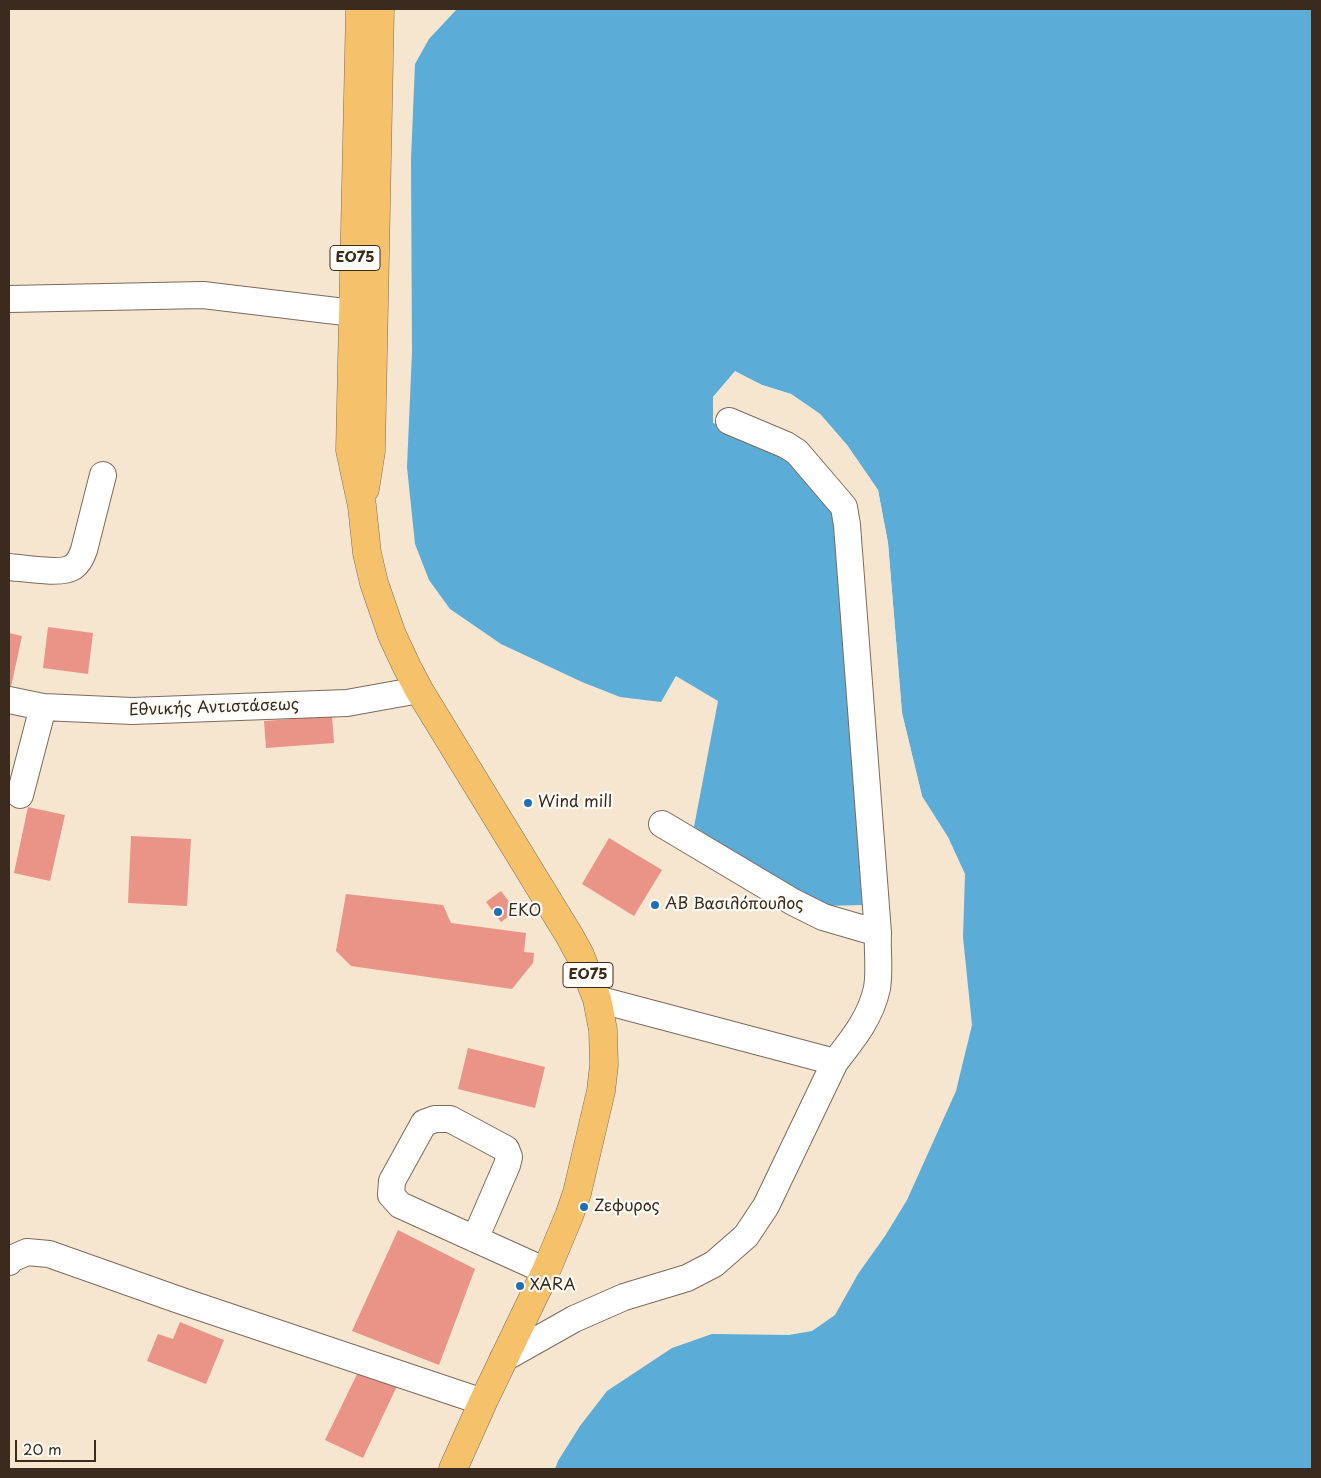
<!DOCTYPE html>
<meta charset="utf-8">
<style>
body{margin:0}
#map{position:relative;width:1321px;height:1478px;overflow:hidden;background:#f6e5cf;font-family:"Playpen Sans",sans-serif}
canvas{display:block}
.frame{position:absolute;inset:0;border:10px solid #3b2a1e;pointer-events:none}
.scale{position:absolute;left:15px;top:1440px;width:81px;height:22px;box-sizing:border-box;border:2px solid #3b2a1e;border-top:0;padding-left:6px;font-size:15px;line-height:18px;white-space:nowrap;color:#3b2a1e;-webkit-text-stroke:4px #fdfcf7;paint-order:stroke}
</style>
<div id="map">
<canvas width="1321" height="1478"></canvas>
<div class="frame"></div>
<div class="scale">20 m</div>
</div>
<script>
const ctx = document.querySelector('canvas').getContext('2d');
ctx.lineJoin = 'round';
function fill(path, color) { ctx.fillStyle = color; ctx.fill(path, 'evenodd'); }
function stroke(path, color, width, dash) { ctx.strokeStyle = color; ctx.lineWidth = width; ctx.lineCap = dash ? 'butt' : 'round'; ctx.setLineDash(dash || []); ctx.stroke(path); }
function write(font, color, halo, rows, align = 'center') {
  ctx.font = font + ' "Playpen Sans",sans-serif'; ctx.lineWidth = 4.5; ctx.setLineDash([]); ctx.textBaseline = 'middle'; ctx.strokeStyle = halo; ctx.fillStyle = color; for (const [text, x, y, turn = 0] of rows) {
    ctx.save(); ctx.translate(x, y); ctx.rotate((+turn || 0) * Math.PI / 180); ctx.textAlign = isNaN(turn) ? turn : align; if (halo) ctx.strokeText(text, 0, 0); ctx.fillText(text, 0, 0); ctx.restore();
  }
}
fill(new Path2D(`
 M 457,9 L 1312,9 L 1312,1469 L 555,1469 L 558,1461 L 580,1426 L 607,1391 L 672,1348 L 712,1334 L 789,1335 L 812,1331 L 835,1315 L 858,1274 L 885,1236 L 907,1200 L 956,1091 L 972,1025 L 963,937 L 965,874 L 948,837 L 922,796 L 902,713 L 888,543 L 878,490 L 847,445 L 820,414 L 791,394 L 762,385 L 735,372 L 713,397 L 713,423 L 796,458 L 838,509 L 862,905 L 822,906 L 694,827 L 718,701 L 676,676 L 661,702 L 620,697 L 582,682 L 501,644 L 450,609 L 429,580 L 415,544 L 407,467 L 412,352 L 411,159 L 415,64 L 429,39 Z`), '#5bacd6');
fill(new Path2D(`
 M 735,371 L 762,385 L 791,394 L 820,414 L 847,445 L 878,490 L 888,543 L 902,713 L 922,796 L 919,794 L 900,713 L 885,543 L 876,491 L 845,446 L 819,416 L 790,396 L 762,387 L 735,374 L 715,398 L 716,421 L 713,423 L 713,397 Z`), '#f6e5cf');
fill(new Path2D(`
 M 48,627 L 93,633 L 88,674 L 43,668 Z
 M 9,633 L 22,636 L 11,687 L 9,686 Z
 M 332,716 L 334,743 L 266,748 L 264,721 Z
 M 28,807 L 65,815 L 50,881 L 14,873 Z
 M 131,836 L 191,839 L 187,906 L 128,903 Z
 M 609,838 L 662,870 L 634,916 L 582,884 Z
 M 501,891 L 516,911 L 501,922 L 486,902 Z
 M 346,894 L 443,905 L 451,923 L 526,933 L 524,952 L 534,953 L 533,963 L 512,989 L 351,966 L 336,951 Z
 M 468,1048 L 545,1067 L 535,1108 L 458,1089 Z
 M 398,1230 L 475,1269 L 439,1365 L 352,1331 Z
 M 180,1322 L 224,1340 L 206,1384 L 147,1361 L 158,1334 L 173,1339 Z
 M 360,1368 L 397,1386 L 363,1458 L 325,1440 Z`), '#e99486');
const minor = new Path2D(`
 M 9,299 L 203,295 L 353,313
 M 9,567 C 23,568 62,575 73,567 C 79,563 82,556 84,550 L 103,475
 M 9,700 L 43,707 L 132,711 L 347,703 L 419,690
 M 20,795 L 43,707
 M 662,824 L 793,902 L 823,917 L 878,933
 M 597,999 L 835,1062 C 853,1039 871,1017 877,988 C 880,971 877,951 878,933 L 847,525 L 844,507 L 797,452 L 786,445 L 729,421
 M 475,1239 L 507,1165 L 509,1157 L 506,1149 L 450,1119 L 435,1119 L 424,1123 L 392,1181 L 391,1195 L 400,1205 L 546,1271
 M 9,1262 L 9,1260 L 27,1252 L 49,1254 L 179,1300 L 483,1402
 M 503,1359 L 574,1319 L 624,1297 L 687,1278 L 714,1264 L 746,1236 L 766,1206 L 835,1062`);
const major = new Path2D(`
 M 360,9 L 350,450 L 362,506 L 367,553 L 374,583 L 392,635 L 407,667 L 419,690 L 569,935 L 580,955 L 597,999 L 603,1030 L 604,1065 L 601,1091 L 577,1193 L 569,1216 L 546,1271 L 483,1402 L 453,1469
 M 365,489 L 371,451 L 380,9`);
stroke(minor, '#7c6b5c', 28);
stroke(major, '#7c6b5c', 29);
stroke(minor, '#fff', 26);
stroke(major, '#f6c16b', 28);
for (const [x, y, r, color] of [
 [528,803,5,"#1f6fb2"],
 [655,905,5,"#1f6fb2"],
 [498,912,5,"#1f6fb2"],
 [584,1207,5,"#1f6fb2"],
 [520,1286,5,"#1f6fb2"]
]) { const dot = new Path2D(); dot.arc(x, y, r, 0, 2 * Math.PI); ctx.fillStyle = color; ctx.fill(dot); stroke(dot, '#fdfcf7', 2); }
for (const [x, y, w] of [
 [355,258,50],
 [588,975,50]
]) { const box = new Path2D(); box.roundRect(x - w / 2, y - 12.5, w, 25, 4); ctx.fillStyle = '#fdfcf7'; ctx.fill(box); stroke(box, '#3b2a1e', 1); }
write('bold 15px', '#3b2a1e', null, [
 ["ΕΟ75",355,258],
 ["ΕΟ75",588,975]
]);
write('16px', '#3b2a1e', '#fdfcf7', [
 ["Εθνικής Αντιστάσεως",214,708,-2]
]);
write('16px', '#3b2a1e', '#fdfcf7', [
 ["Wind mill",538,803],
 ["ΑΒ Βασιλόπουλος",665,905],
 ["EKO",508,912],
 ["Ζεφυρος",594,1207],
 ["XARA",530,1286]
], 'left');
</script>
